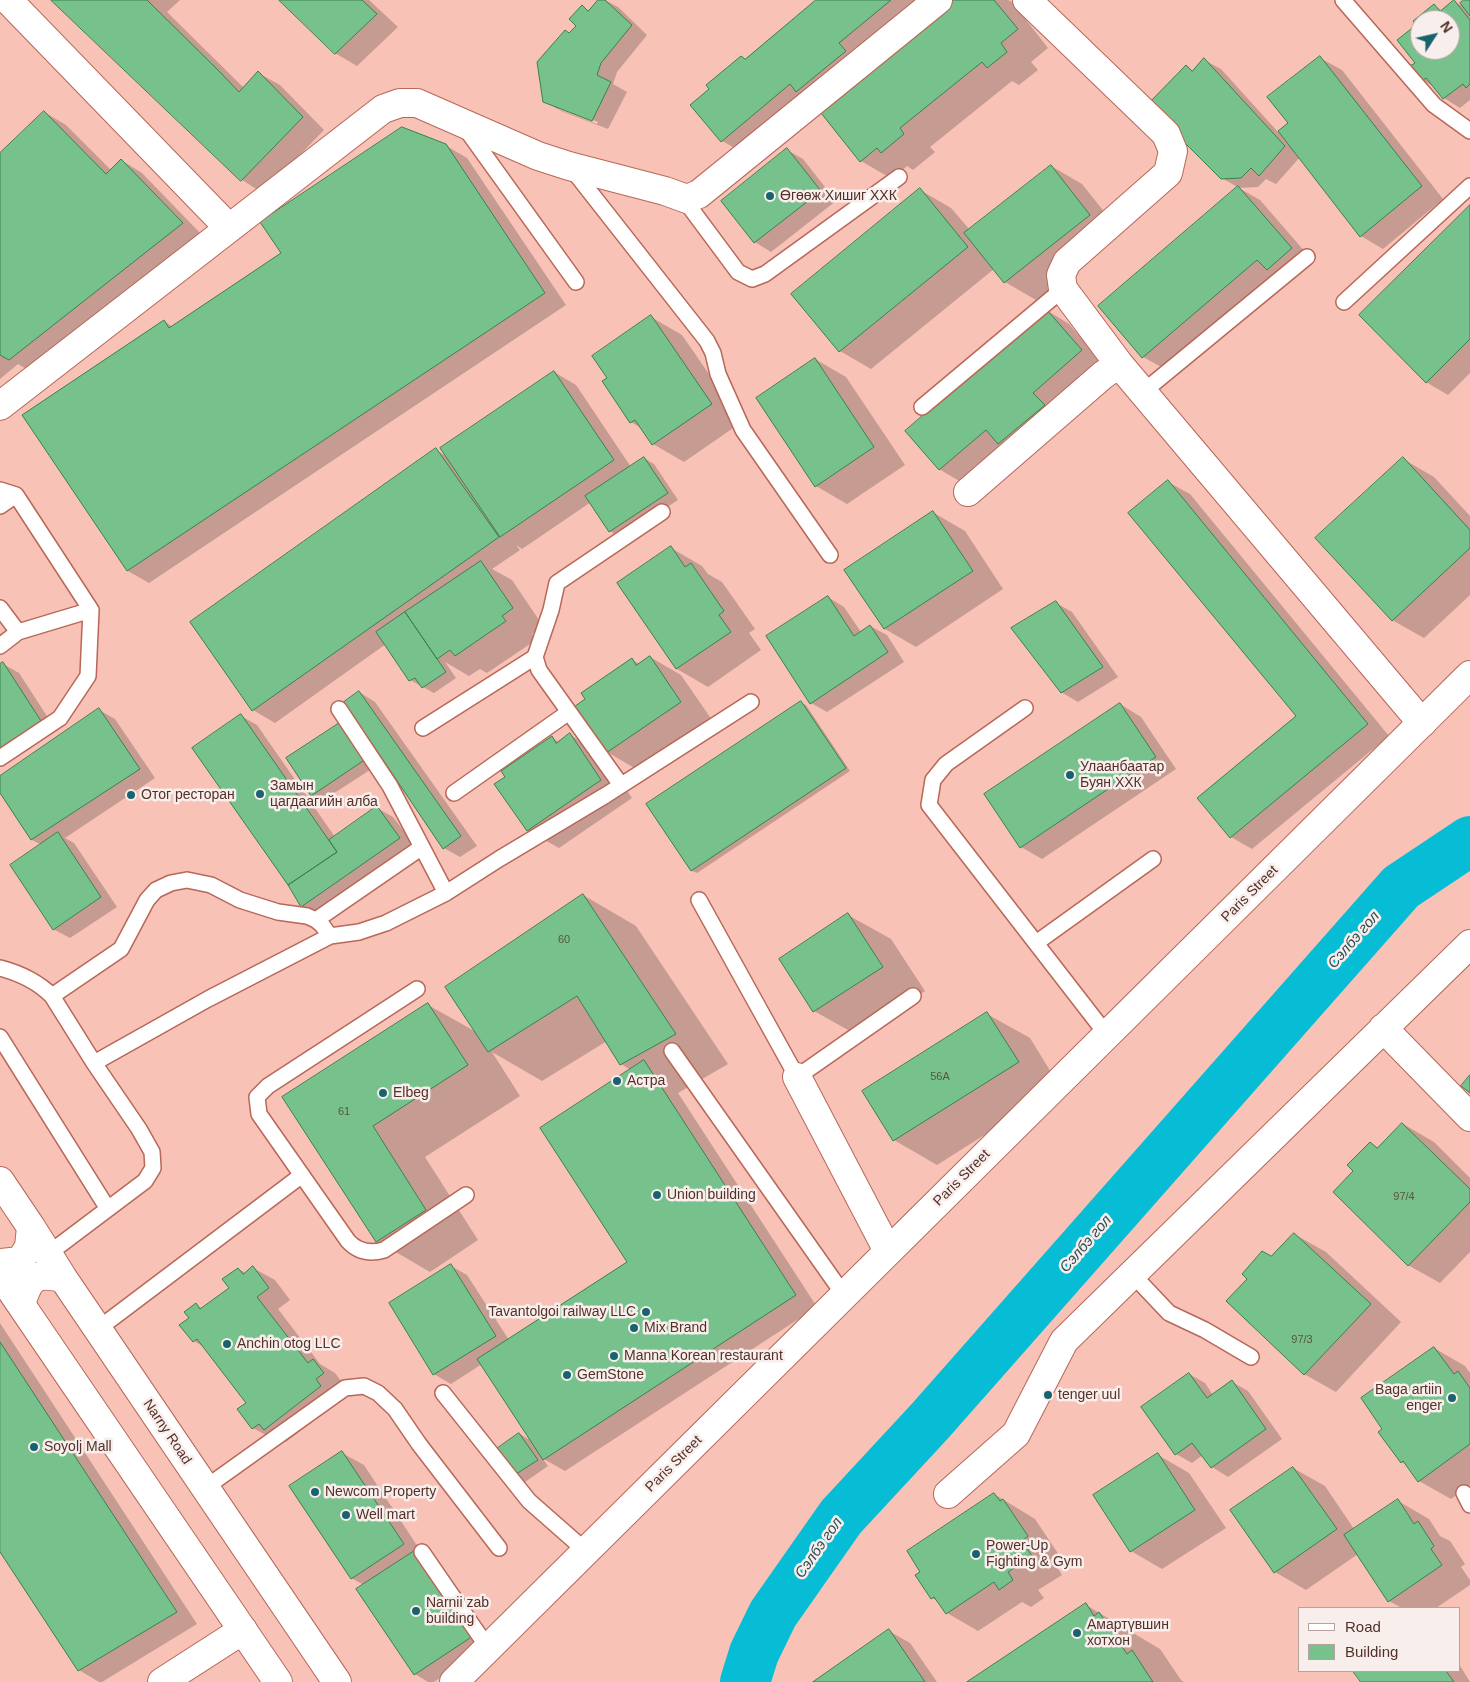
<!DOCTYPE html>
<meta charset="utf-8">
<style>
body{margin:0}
#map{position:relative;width:1470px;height:1682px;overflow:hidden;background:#f8c2b6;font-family:Helvetica,sans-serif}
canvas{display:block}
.legend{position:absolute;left:1298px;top:1607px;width:162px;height:65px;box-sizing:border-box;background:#f8efed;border:1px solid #b6a39f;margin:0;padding:6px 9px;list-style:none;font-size:15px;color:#543029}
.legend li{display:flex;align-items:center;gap:10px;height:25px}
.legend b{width:25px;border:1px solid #b6a39f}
.north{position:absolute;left:1410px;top:10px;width:50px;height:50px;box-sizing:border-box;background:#f8efed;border:1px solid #b6a39f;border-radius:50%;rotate:55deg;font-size:14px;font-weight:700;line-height:20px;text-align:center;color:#543029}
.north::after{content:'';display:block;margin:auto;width:18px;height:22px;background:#18636f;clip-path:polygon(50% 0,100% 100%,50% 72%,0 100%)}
</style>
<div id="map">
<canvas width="1470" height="1682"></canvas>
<ul class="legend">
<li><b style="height:6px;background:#fff"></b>Road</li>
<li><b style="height:14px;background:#77c18c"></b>Building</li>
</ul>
<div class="north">N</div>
</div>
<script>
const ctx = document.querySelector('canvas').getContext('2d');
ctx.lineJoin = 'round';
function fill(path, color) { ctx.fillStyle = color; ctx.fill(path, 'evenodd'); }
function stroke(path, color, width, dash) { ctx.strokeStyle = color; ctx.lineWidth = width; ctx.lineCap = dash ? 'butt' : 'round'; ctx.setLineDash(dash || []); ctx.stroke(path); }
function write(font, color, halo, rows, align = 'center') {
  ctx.font = font + ' Helvetica,sans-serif'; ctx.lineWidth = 5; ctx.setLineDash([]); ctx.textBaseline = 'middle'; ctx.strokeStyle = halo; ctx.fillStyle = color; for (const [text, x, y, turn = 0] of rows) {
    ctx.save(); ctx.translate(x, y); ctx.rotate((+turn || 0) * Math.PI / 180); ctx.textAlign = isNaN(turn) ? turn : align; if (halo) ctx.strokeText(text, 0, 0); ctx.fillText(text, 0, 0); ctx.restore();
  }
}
fill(new Path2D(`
 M 53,0 L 180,0 L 167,12 L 244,88 L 258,73 L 280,85 L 324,130 L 263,193 L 242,180 Z
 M 280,0 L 369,0 L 398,27 L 357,66 L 335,53 Z
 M 600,0 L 605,0 L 618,7 L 647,35 L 617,72 L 613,84 L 627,92 L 608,129 L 561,111 L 544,101 L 570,34 L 577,25 L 582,7 L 590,11 ZM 558,106 L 598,122 L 597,124 L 558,109 Z
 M 818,0 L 927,0 L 880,56 L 888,61 L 922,33 L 950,0 L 1008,0 L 1012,2 L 1048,48 L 1031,62 L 1038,70 L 1019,85 L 1012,81 L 930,147 L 935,152 L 913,170 L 907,166 L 892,179 L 861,161 L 839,100 L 833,92 L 744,153 L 722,141 L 746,60 Z
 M 1466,0 L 1470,0 L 1470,100 L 1460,108 L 1444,98 L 1436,88 L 1423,80 L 1416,63 L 1418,25 L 1415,21 L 1434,6 L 1443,11 L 1454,1 L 1460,5 ZM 1420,20 L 1450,20 L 1450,50 L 1420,50 Z
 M 1320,58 L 1342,70 L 1443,199 L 1383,249 L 1361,236 L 1300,157 L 1276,184 L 1266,179 L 1258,187 L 1239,188 L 1260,200 L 1313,261 L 1289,282 L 1276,274 L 1165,369 L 1143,357 L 1239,188 L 1222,178 L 1186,67 L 1193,71 L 1204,60 L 1221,69 L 1278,132 L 1290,123 Z
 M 44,112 L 66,125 L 111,170 L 121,160 L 142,173 L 203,236 L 31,372 L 18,364 L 0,379 L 0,154 Z
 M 445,145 L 467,158 L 566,305 L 149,583 L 128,571 L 164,321 L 173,327 Z
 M 787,150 L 803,159 L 836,201 L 771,252 L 755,242 L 722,201 Z
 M 1051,166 L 1082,184 L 1121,233 L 1036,300 L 1005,282 L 994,269 L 871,369 L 840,351 L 920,190 L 951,208 L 970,230 Z
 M 1470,207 L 1470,373 L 1448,395 L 1426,382 Z
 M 1048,311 L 1069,324 L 1103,363 L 961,482 L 939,469 Z
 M 651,317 L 682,335 L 742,422 L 684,462 L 653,444 L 643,429 L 631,422 L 603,382 L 609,378 Z
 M 815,359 L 846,377 L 905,465 L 847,504 L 816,486 Z
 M 554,372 L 576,385 L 631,467 L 644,458 L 654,464 L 678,500 L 620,538 L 610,531 L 591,502 L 522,549 L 516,545 L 520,550 L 492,569 L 512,580 L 543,626 L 532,634 L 536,640 L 487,673 L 480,669 L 469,676 L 445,662 L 456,678 L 434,693 L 410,680 L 386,644 L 275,723 L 253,710 L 191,622 L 436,450 L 446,456 Z
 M 1403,459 L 1434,477 L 1470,516 L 1470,595 L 1424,638 L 1392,620 Z
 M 1168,482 L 1190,494 L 1389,736 L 1252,849 L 1231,837 L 1298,716 Z
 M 934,513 L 965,531 L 1003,589 L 916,647 L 885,629 Z
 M 671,548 L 702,566 L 708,574 L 722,582 L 755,629 L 749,633 L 761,650 L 708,687 L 677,669 L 619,583 Z
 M 828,597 L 844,607 L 861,632 L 870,626 L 887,635 L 904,662 L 827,712 L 811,703 Z
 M 1056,603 L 1072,612 L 1118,677 L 1078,702 L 1061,692 Z
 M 650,657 L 681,675 L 712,720 L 638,770 L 607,752 L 576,707 L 632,660 L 640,664 Z
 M 3,664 L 19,673 L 56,730 L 0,767 L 0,666 Z
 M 359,692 L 375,702 L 477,846 L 460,857 L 444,848 Z
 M 801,703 L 806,705 L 850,771 L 697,873 L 692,871 Z
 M 1120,704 L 1141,717 L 1176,769 L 1042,859 L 1021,847 Z
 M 99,710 L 115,719 L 155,778 L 65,838 L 74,843 L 117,907 L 70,938 L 53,929 L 42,845 L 32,840 L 0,791 L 0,777 Z
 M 241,716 L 257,725 L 335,837 L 377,808 L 393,817 L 416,847 L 319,916 L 302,907 L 289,884 Z
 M 341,723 L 376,766 L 322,801 L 312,795 Z
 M 570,735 L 601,753 L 632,798 L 559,848 L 527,830 L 507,777 L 552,738 L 559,742 Z
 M 583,895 L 636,926 L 728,1064 L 678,1093 L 817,1307 L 565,1471 L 542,1458 L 548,1466 L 525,1482 L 514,1476 L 520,1434 L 533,1442 L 482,1364 L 451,1384 L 434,1374 L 390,1304 L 451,1266 L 467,1275 L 509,1340 L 629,1262 L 631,1070 L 621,1064 L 607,1041 L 542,1081 L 492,1052 L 520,1096 L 425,1157 L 478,1240 L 430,1272 L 377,1241 L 284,1097 L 428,1005 L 478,1033 Z
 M 848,915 L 891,939 L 925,991 L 857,1035 L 814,1011 Z
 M 987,1014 L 1030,1038 L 1060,1087 L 937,1165 L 894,1140 Z
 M 1403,1124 L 1434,1142 L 1470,1178 L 1470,1252 L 1440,1283 L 1408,1265 L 1355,1171 L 1370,1143 L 1379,1148 Z
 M 1294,1234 L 1326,1252 L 1401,1322 L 1336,1392 L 1304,1374 L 1272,1258 Z
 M 253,1268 L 275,1280 L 290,1300 L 278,1309 L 320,1364 L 335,1373 L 345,1386 L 337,1392 L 342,1399 L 286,1442 L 279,1438 L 275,1440 L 253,1428 L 248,1403 L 207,1349 L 194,1341 L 190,1318 L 196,1305 L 203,1309 L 231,1288 L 238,1269 L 246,1273 Z
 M 0,1323 L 197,1624 L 102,1682 L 99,1682 L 79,1670 L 0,1550 Z
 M 1434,1348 L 1465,1366 L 1470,1373 L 1470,1485 L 1451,1499 L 1419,1481 L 1408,1466 L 1402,1462 Z
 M 1189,1374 L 1205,1383 L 1213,1395 L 1232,1382 L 1248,1391 L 1282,1439 L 1228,1477 L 1212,1467 L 1203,1455 L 1192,1463 L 1176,1454 Z
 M 342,1453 L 364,1465 L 420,1550 L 492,1643 L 434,1682 L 428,1682 L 415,1674 L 364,1585 L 351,1578 Z
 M 1158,1455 L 1189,1473 L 1226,1528 L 1162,1569 L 1131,1551 Z
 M 1293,1468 L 1325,1486 L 1354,1529 L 1398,1501 L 1429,1519 L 1440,1536 L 1450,1541 L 1465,1564 L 1461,1567 L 1470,1580 L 1470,1585 L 1436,1608 L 1402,1608 L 1389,1601 L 1358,1554 L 1306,1590 L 1275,1572 Z
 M 994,1494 L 1035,1519 L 1059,1555 L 1052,1559 L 1062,1575 L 1038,1590 L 1044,1598 L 1031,1607 L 1022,1602 L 978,1631 L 947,1613 L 939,1602 L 932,1598 Z
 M 1086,1605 L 1160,1649 L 1181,1680 L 1184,1682 L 969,1682 Z
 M 889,1631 L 910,1643 L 937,1682 L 815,1682 Z
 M 1459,1664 L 1470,1682 L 1362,1682 L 1354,1671 L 1459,1671 Z`), '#0003');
stroke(new Path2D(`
 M 745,1682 L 754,1653 L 773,1614 L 841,1517 L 930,1421 L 1401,887 L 1470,841`), '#07bdd6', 50);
const building = new Path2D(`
 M 51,0 L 147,0 L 219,71 L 239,92 L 258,71 L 303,117 L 241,181 Z
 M 279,0 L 362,0 L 377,14 L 335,54 Z
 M 598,0 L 605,0 L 632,25 L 601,63 L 597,75 L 611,82 L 592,121 L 543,102 L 537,62 L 565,30 L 569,33 L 576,26 L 569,19 L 582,5 L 588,11 Z
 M 816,0 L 891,0 L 839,43 L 846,51 L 796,92 L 790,84 L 721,142 L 690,105 L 709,89 L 706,85 L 741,56 L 745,59 Z
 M 948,0 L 994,0 L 1018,29 L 1001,43 L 1007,52 L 987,68 L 982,62 L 900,128 L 904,134 L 881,153 L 877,148 L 860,162 L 821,113 L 838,100 L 832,93 L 880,55 L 885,61 L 920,33 L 914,27 Z
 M 1454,0 L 1470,20 L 1470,84 L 1466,88 L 1463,84 L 1443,99 L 1426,78 L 1422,81 L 1410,66 L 1415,63 L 1397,40 L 1416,25 L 1413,21 L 1434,4 L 1440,11 ZM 1420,20 L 1450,20 L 1450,50 L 1420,50 Z
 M 1464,0 L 1470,0 L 1470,16 L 1460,3 Z
 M 1320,56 L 1422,186 L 1360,237 L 1278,131 L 1288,123 L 1267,97 Z
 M 1204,58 L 1285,146 L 1259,176 L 1251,168 L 1241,178 L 1221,179 L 1147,105 L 1186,65 L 1192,71 Z
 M 44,111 L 106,174 L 121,159 L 183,223 L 9,360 L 0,355 L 0,153 Z
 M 402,127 L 446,144 L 545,293 L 127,571 L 22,415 L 164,320 L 169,328 L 281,253 L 260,222 Z
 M 787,148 L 821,191 L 754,243 L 721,201 Z
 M 1051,165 L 1090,215 L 1004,283 L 964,233 Z
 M 1238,186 L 1292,248 L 1267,270 L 1257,260 L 1142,358 L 1098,306 Z
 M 920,188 L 968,247 L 839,352 L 791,294 Z
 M 1470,205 L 1470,339 L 1426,383 L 1359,315 Z
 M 1047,310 L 1082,350 L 1033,393 L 1045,405 L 998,444 L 986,430 L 939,470 L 905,431 Z
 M 651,315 L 712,404 L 652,445 L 635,420 L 630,423 L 602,381 L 607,378 L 592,356 Z
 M 815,358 L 874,447 L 815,487 L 756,398 Z
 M 554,371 L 614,460 L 500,537 L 440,448 Z
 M 436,448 L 499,537 L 252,711 L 190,622 Z
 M 644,457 L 668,493 L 609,532 L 585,496 Z
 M 1403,457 L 1470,530 L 1470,548 L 1392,621 L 1315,538 Z
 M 1168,480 L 1368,724 L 1230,838 L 1197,798 L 1296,716 L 1128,513 Z
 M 933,511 L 973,571 L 884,629 L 844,570 Z
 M 671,546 L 685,567 L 691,563 L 724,611 L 719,615 L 731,632 L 676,669 L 617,583 Z
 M 481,561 L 513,608 L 502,616 L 506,621 L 455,656 L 450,650 L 437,659 L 405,612 Z
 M 828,596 L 854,636 L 870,625 L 888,652 L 810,704 L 766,636 Z
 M 1056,601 L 1103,667 L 1061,693 L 1011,628 Z
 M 405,612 L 446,672 L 422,688 L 415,678 L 409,681 L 376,632 Z
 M 650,656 L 681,702 L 606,753 L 574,707 L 585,699 L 581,693 L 632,658 L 636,665 Z
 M 3,662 L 41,721 L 0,748 L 0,664 Z
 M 359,691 L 461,836 L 443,849 L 344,702 Z
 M 801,701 L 846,768 L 691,871 L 646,804 Z
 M 1120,703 L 1156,757 L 1020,848 L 984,794 Z
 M 99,708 L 140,769 L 31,840 L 0,793 L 0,776 Z
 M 241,714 L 337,852 L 288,885 L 192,748 Z
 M 341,722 L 366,759 L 311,796 L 286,758 Z
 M 570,733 L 601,780 L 527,831 L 494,784 L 505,777 L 501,771 L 552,736 L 556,743 Z
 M 377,806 L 400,838 L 301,907 L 288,885 L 337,852 L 329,840 Z
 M 58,832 L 101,897 L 53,930 L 10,865 Z
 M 583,894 L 676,1034 L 620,1065 L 577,996 L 488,1052 L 445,987 Z
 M 848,913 L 883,967 L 813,1012 L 779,959 Z
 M 428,1003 L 468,1065 L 373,1126 L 426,1210 L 376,1242 L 282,1097 Z
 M 987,1012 L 1019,1062 L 893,1141 L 862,1091 Z
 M 644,1060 L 796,1295 L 543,1460 L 477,1359 L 627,1262 L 540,1128 Z
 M 1470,1075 L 1470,1093 L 1461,1086 Z
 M 1402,1123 L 1470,1189 L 1470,1202 L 1408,1266 L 1333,1192 L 1353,1171 L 1347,1165 L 1370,1142 L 1377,1148 Z
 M 1294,1233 L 1371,1304 L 1304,1375 L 1226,1301 L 1247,1279 L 1242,1274 L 1262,1251 L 1271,1256 Z
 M 451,1264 L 496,1336 L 433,1375 L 389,1303 Z
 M 253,1266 L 269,1288 L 257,1297 L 308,1363 L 313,1359 L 324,1373 L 316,1379 L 321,1386 L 264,1430 L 259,1424 L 252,1429 L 237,1409 L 246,1403 L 197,1339 L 193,1342 L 179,1325 L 189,1318 L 184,1312 L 196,1303 L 200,1309 L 229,1288 L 222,1279 L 238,1268 L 243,1274 Z
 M 0,1342 L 177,1612 L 78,1671 L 0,1552 Z
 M 1434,1347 L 1454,1374 L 1458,1371 L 1470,1388 L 1470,1444 L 1418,1482 L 1403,1461 L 1401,1463 L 1378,1432 L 1382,1429 L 1361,1398 Z
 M 1189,1373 L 1207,1398 L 1232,1380 L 1266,1429 L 1211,1468 L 1192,1443 L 1175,1455 L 1141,1407 Z
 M 519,1433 L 538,1460 L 513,1476 L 495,1450 Z
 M 342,1451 L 404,1544 L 351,1579 L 289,1486 Z
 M 1158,1453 L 1195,1510 L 1130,1552 L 1093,1495 Z
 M 1293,1467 L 1337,1529 L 1274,1573 L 1230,1510 Z
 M 994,1493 L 1000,1501 L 1003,1499 L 1028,1536 L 1022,1541 L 1032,1556 L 1008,1572 L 1013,1580 L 999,1590 L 994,1582 L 946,1614 L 934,1597 L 931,1599 L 915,1575 L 920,1572 L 907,1551 Z
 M 1398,1499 L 1414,1524 L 1418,1521 L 1434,1546 L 1431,1549 L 1442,1565 L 1388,1602 L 1344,1535 Z
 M 419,1548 L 476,1634 L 414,1675 L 356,1589 Z
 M 1086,1603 L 1094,1616 L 1099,1612 L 1127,1654 L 1132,1650 L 1153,1682 L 967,1682 Z
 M 889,1629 L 925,1682 L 813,1682 Z
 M 1353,1671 L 1446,1671 L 1454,1682 L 1361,1682 Z`);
fill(building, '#77c18c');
stroke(building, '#37814f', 1);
const lane = new Path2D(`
 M 1343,0 L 1434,105 L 1470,131
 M 466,129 L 576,282
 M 572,169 L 707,341 L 713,353 L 718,374 L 743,430 L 830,555
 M 683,198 L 738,272 L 752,279 L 765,274 L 899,177
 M 1344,302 L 1470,186
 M 1143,392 L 1307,257
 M 922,407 L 1063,289
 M 0,490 L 16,495 L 91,610 L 88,676 L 60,718 L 0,758
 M 0,506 L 16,495
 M 0,608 L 18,632
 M 0,646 L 18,632 L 91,610
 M 1025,708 L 946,764 L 933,780 L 929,805 L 1107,1035
 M 339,709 L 390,786 L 446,893
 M 423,728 L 535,657
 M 621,785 L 539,670 L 535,657 L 551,610 L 557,583 L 662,512
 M 454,793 L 569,712
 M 699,900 L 797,1077 L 913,996
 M 316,920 L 422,847
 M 1036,943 L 1153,859
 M 0,968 C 19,973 38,982 52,996 L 94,1063 L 139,1129 L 152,1152 L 153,1168 L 145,1181 L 48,1254
 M 417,989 L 268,1086 L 257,1097 L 259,1114 L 348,1241 C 358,1252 370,1254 384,1250 L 466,1195
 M 52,996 L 121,949 L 147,900 L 156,890 L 171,883 L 187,880 L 211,885 L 240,900 L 278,912 L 307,916 L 316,920 L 322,925 L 330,936
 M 0,1037 L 108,1209
 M 672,1051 L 844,1295
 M 94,1063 L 208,999 L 330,936 L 359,932 L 386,923 L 446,893 L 499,859 L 606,795 L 751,702
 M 1133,1275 L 1169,1313 L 1205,1330 L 1251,1357
 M 98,1329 L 302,1175
 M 443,1393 L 529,1501 L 587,1552
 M 205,1488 L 345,1388 L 364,1386 L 378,1393 L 395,1409 L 419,1444 L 499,1548
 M 1464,1493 L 1470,1505
 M 422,1552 L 488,1648`);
const street = new Path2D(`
 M 8,0 L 229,228
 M 1027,0 L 1166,134 L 1173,151 L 1168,173 L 1067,262 L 1061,275 L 1063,289 L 1119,364 L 1422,723
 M 0,406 L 383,109 L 400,103 L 417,103 L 538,156 L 569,166 L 665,191 L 687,199 L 699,194 L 938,0
 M 968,492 L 1103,375 L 1119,364
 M 1383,1028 L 1470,1117
 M 797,1077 L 888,1251
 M 948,1494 L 1016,1434 L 1064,1341 L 1470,944`);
const secondary = new Path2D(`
 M 162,1682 L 243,1630
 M 454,1682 L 1470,675`);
const primary = new Path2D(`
 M 0,1181 L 31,1227 L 63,1278 L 337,1682
 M 0,1263 L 20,1261 L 29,1247 L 31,1227
 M 0,1274 L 278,1682
 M 21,1304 C 30,1277 34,1272 63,1278`);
stroke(lane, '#b86758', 18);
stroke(street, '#b86758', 30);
stroke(secondary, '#b86758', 30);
stroke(primary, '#b86758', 30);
stroke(lane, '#fff', 15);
stroke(street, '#fff', 28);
stroke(secondary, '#fff', 28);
stroke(primary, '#fff', 28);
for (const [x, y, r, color] of [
 [770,196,5,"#18636f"],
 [1070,775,5,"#18636f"],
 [260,794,5,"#18636f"],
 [131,795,5,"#18636f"],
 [617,1081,5,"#18636f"],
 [383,1093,5,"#18636f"],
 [657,1195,5,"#18636f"],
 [646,1312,5,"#18636f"],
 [634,1328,5,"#18636f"],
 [227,1344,5,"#18636f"],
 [614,1356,5,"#18636f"],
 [567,1375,5,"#18636f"],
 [1048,1395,5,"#18636f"],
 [1452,1398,5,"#18636f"],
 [34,1447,5,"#18636f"],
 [315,1492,5,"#18636f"],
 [346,1515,5,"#18636f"],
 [976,1554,5,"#18636f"],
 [416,1611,5,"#18636f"],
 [1077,1633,5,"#18636f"]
]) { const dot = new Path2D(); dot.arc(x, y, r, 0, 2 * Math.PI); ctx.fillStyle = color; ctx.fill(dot); stroke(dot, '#f8efed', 2); }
write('11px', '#5d5442', null, [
 ["60",564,940],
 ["56А",940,1077],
 ["61",344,1112],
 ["97/4",1404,1197],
 ["97/3",1302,1340]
]);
write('14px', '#543029', '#f8efed', [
 ["Өгөөж Хишиг ХХК",780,196],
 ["Улаанбаатар",1080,767],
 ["Буян ХХК",1080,783],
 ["Замын",270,786],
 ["цагдаагийн алба",270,802],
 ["Отог ресторан",141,795],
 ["Астра",627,1081],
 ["Elbeg",393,1093],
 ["Union building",667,1195],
 ["Tavantolgoi railway LLC",636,1312,"right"],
 ["Mix Brand",644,1328],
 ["Anchin otog LLC",237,1344],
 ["Manna Korean restaurant",624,1356],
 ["GemStone",577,1375],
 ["Baga artiin",1442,1390,"right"],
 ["enger",1442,1406,"right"],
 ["tenger uul",1058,1395],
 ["Soyolj Mall",44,1447],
 ["Newcom Property",325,1492],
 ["Well mart",356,1515],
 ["Power-Up",986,1546],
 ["Fighting & Gym",986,1562],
 ["Narnii zab",426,1603],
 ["building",426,1619],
 ["Амартүвшин",1087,1625],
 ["хотхон",1087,1641]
], 'left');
write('14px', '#543029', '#f8efed', [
 ["Paris Street",1250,894,-45],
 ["Paris Street",962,1178,-45],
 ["Narny Road",167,1432,56],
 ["Paris Street",674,1464,-45]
]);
write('italic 15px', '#2e4d53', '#f8efed', [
 ["Сэлбэ гол",1354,940,-49],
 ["Сэлбэ гол",1086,1244,-49],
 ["Сэлбэ гол",819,1548,-55]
]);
</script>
